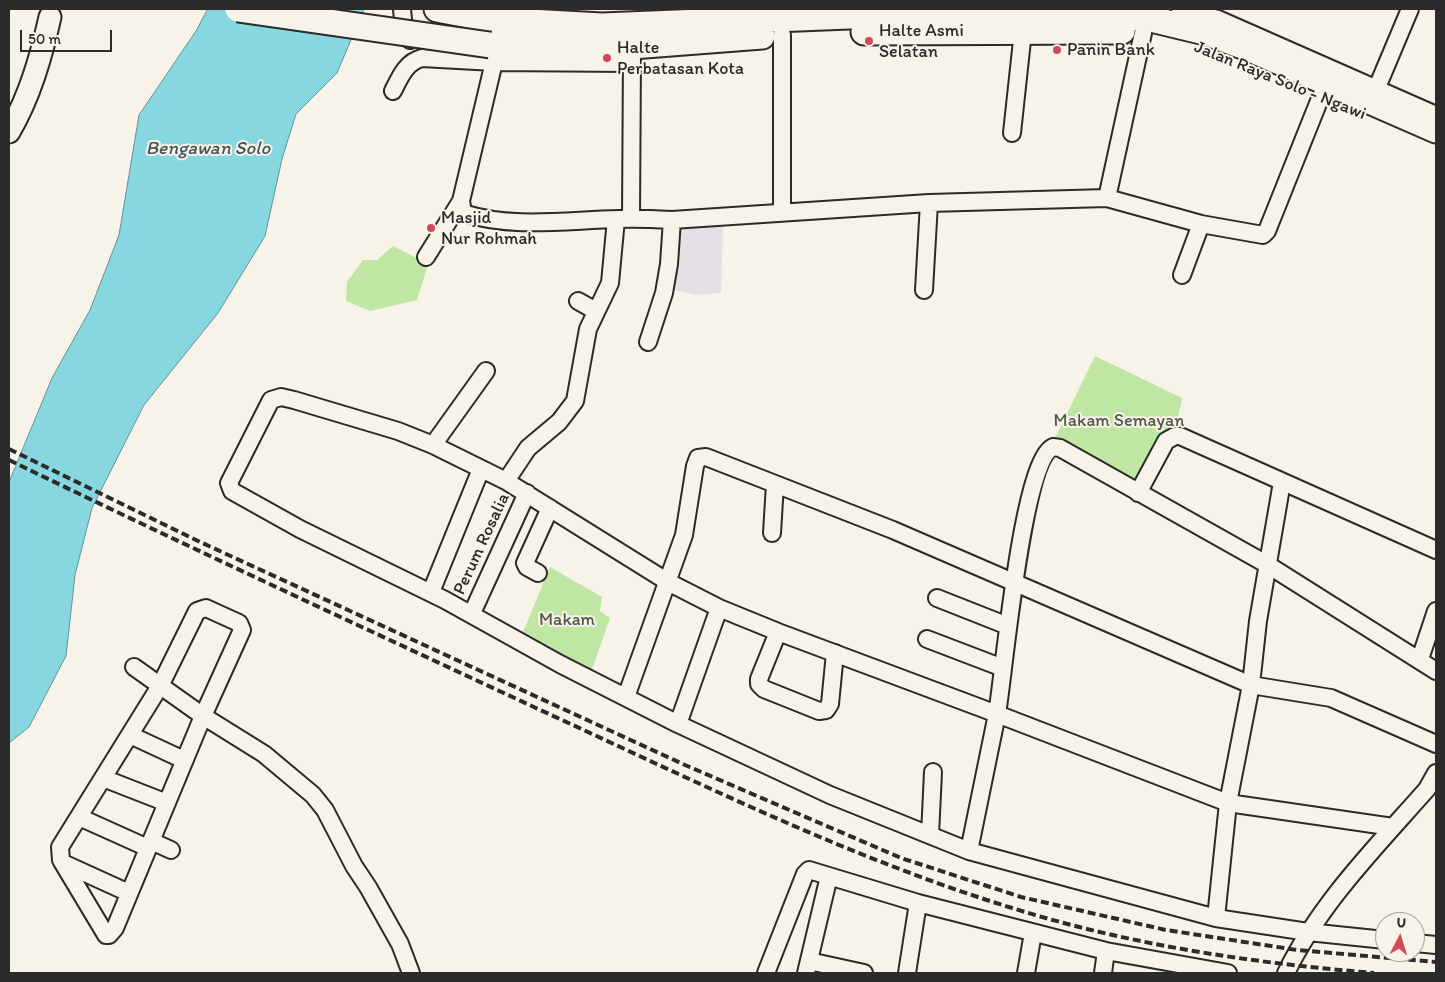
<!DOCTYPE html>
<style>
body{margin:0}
#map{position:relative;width:1445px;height:982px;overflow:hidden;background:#f7f3e8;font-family:Itim,sans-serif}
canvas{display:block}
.frame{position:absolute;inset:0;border:10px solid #2b2b2b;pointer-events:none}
.north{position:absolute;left:1375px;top:912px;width:50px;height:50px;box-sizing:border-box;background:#f7f3e8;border:1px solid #a5a39c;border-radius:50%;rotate:5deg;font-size:14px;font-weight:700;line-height:20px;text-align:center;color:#2b2b2b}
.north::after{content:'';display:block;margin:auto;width:18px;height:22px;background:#d1495b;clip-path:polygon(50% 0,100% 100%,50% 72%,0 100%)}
.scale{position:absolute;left:20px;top:30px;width:92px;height:22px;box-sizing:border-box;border:2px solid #2b2b2b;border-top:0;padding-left:6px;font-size:15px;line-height:18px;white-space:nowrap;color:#2b2b2b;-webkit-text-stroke:4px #f7f3e8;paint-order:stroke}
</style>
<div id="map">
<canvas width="1445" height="982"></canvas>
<div class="frame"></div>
<div class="north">U</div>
<div class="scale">50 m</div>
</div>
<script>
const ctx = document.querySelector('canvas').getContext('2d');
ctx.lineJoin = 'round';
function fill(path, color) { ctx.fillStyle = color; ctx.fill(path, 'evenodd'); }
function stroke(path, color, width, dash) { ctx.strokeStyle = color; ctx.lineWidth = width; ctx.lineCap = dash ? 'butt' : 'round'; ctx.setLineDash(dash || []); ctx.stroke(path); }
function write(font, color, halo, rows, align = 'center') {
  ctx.font = font + ' Itim,sans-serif'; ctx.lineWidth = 4; ctx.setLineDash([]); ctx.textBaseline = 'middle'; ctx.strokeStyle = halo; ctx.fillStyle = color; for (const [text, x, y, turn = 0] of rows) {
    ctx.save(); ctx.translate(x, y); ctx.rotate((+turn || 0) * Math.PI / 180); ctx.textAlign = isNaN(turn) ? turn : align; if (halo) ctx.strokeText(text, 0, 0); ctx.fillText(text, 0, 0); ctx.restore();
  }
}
fill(new Path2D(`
 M 723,221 L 721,293 L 694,295 L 668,288 L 675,223 Z`), '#e7dfe6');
fill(new Path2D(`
 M 393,246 L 421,260 L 427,268 L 417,300 L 370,311 L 346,301 L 347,282 L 363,260 L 377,260 Z
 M 1095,356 L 1182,398 L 1178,418 L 1139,483 L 1056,442 L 1055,438 Z
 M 550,567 L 602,597 L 600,611 L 610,618 L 591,672 L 521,637 Z`), '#bfe7a3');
const water = new Path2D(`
 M 208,9 L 364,9 L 337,73 L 296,114 L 282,159 L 265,236 L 218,313 L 144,405 L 92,508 L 75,575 L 66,656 L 29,727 L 9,743 L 9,482 L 52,378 L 90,310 L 119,235 L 139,115 L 196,31 Z`);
fill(water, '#86d7e0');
stroke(water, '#629298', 1);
const minor = new Path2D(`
 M 402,9 L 403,20 L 410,40
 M 1180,9 L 1218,19 L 1436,115
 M 393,91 C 400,77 406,62 422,58 L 494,62 L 632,63
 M 1373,97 L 1410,9
 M 1012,133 L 1023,31
 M 1107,198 L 1143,33
 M 461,201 L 463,213 C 513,229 567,220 618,219 C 636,218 654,219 672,220 L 929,203 L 1107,198 L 1201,224 L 1263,235 L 1267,231 L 1321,96
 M 782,212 L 782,35
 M 631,218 L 632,54
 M 426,257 L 461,201 L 494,62
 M 1182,275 L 1201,224
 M 924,290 L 929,203
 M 578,301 L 596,311
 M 648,342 L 664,293 L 669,264 L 672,220
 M 433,445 L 486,371
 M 506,481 L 528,448 L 559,422 L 575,401 L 588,329 L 610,283 L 616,219
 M 1282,482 L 1258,621 L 1251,685 L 1228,803 L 1393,827
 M 1138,493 L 1166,441 L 1175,436 L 1180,436 L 1436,550
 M 772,533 L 775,484
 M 538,573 L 527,567 L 525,563 L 550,508
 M 431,592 L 481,469
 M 937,598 L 1008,626
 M 206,608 L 239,623 L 242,630 L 203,716 L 115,928 L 109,935 L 106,935 L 61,860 L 60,847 L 160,686 L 197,611 Z
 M 473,611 L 527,493
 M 778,632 L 759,679 L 759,684 L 764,689 L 819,711 L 826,710 L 830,704 L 835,653
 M 927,639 L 1003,668
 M 1420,659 L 1436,611
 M 134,667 L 203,716 L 264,754 L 313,795 L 325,810 L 354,866 L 368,887 L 400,944 L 411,973
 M 626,697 L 684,535 L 695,466 L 698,458 L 706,457 L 893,530 L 1251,685 L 1331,698 L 1436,744
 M 678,724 L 719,608
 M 130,735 L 184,760
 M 103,778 L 167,803
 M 79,817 L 148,848
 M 930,835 L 933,772
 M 151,841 L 171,850
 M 969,851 L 830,795 L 678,724 L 560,664 L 445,600 L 300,529 L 232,491 L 229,483 L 271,400 L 281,397 L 294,400 L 398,431 L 433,445 L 506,481 L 668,582 L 719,608 L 778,632 L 997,714 L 969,851 L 1216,918
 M 63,863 L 129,893
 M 1385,940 L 1308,932 L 1216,918 L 1228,803 L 997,714 C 1004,674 1022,461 1053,447 L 1060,448 L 1268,565 L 1436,671
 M 1415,943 L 1436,945
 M 809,961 L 864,973
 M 766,973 L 805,874 L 809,870 L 918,903 L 1106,951 L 1228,973
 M 806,973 L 829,876
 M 907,973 L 918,903
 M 1026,973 L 1033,933
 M 1103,973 L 1106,951
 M 1286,973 C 1320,903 1376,847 1427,789 L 1436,773`);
const major = new Path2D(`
 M 9,132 C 30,96 41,57 50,17`);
const highway = new Path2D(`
 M 437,9 L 493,20 L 602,26 L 997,10 L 1095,14 L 1151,19 L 1205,32 L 1248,48 L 1436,130
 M 864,32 L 1122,31
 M 490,45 L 632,46 L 762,36`);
stroke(minor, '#2b2b2b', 20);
stroke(major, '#2b2b2b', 25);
stroke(highway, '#2b2b2b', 29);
stroke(minor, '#f7f3e8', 16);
stroke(major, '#f7f3e8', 21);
stroke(highway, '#f7f3e8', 25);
stroke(new Path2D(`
 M 9,449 L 198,541 L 685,765 L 901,858 L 1021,897 L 1166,930 L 1297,950 L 1436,962
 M 9,460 C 184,545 360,626 536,708 C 693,780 847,857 1012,908 C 1130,945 1252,963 1374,973`), '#2b2b2b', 4, [8, 4]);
const highwayBridge = new Path2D(`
 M 238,9 L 490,45`);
stroke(highwayBridge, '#2b2b2b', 29, []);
stroke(highwayBridge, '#f7f3e8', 25);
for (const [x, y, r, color] of [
 [869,41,5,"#d1495b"],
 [1057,50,5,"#d1495b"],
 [607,58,5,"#d1495b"],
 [431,228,5,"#d1495b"]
]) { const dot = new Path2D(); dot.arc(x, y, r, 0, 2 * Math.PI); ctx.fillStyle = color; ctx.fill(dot); stroke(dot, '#f7f3e8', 2); }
write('18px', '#2b2b2b', '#f7f3e8', [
 ["Halte Asmi",879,31],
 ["Selatan",879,52],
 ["Halte",617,48],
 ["Perbatasan Kota",617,69],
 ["Panin Bank",1067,50],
 ["Masjid",441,218],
 ["Nur Rohmah",441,239]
], 'left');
write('18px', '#2b2b2b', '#f7f3e8', [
 ["Jalan Raya Solo - Ngawi",1280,81,22],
 ["Perum Rosalia",482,544,-65]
]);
write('18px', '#505a49', '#f7f3e8', [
 ["Makam Semayan",1119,421],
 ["Makam",567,620]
]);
write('italic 19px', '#425658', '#f7f3e8', [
 ["Bengawan Solo",208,149]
]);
</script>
